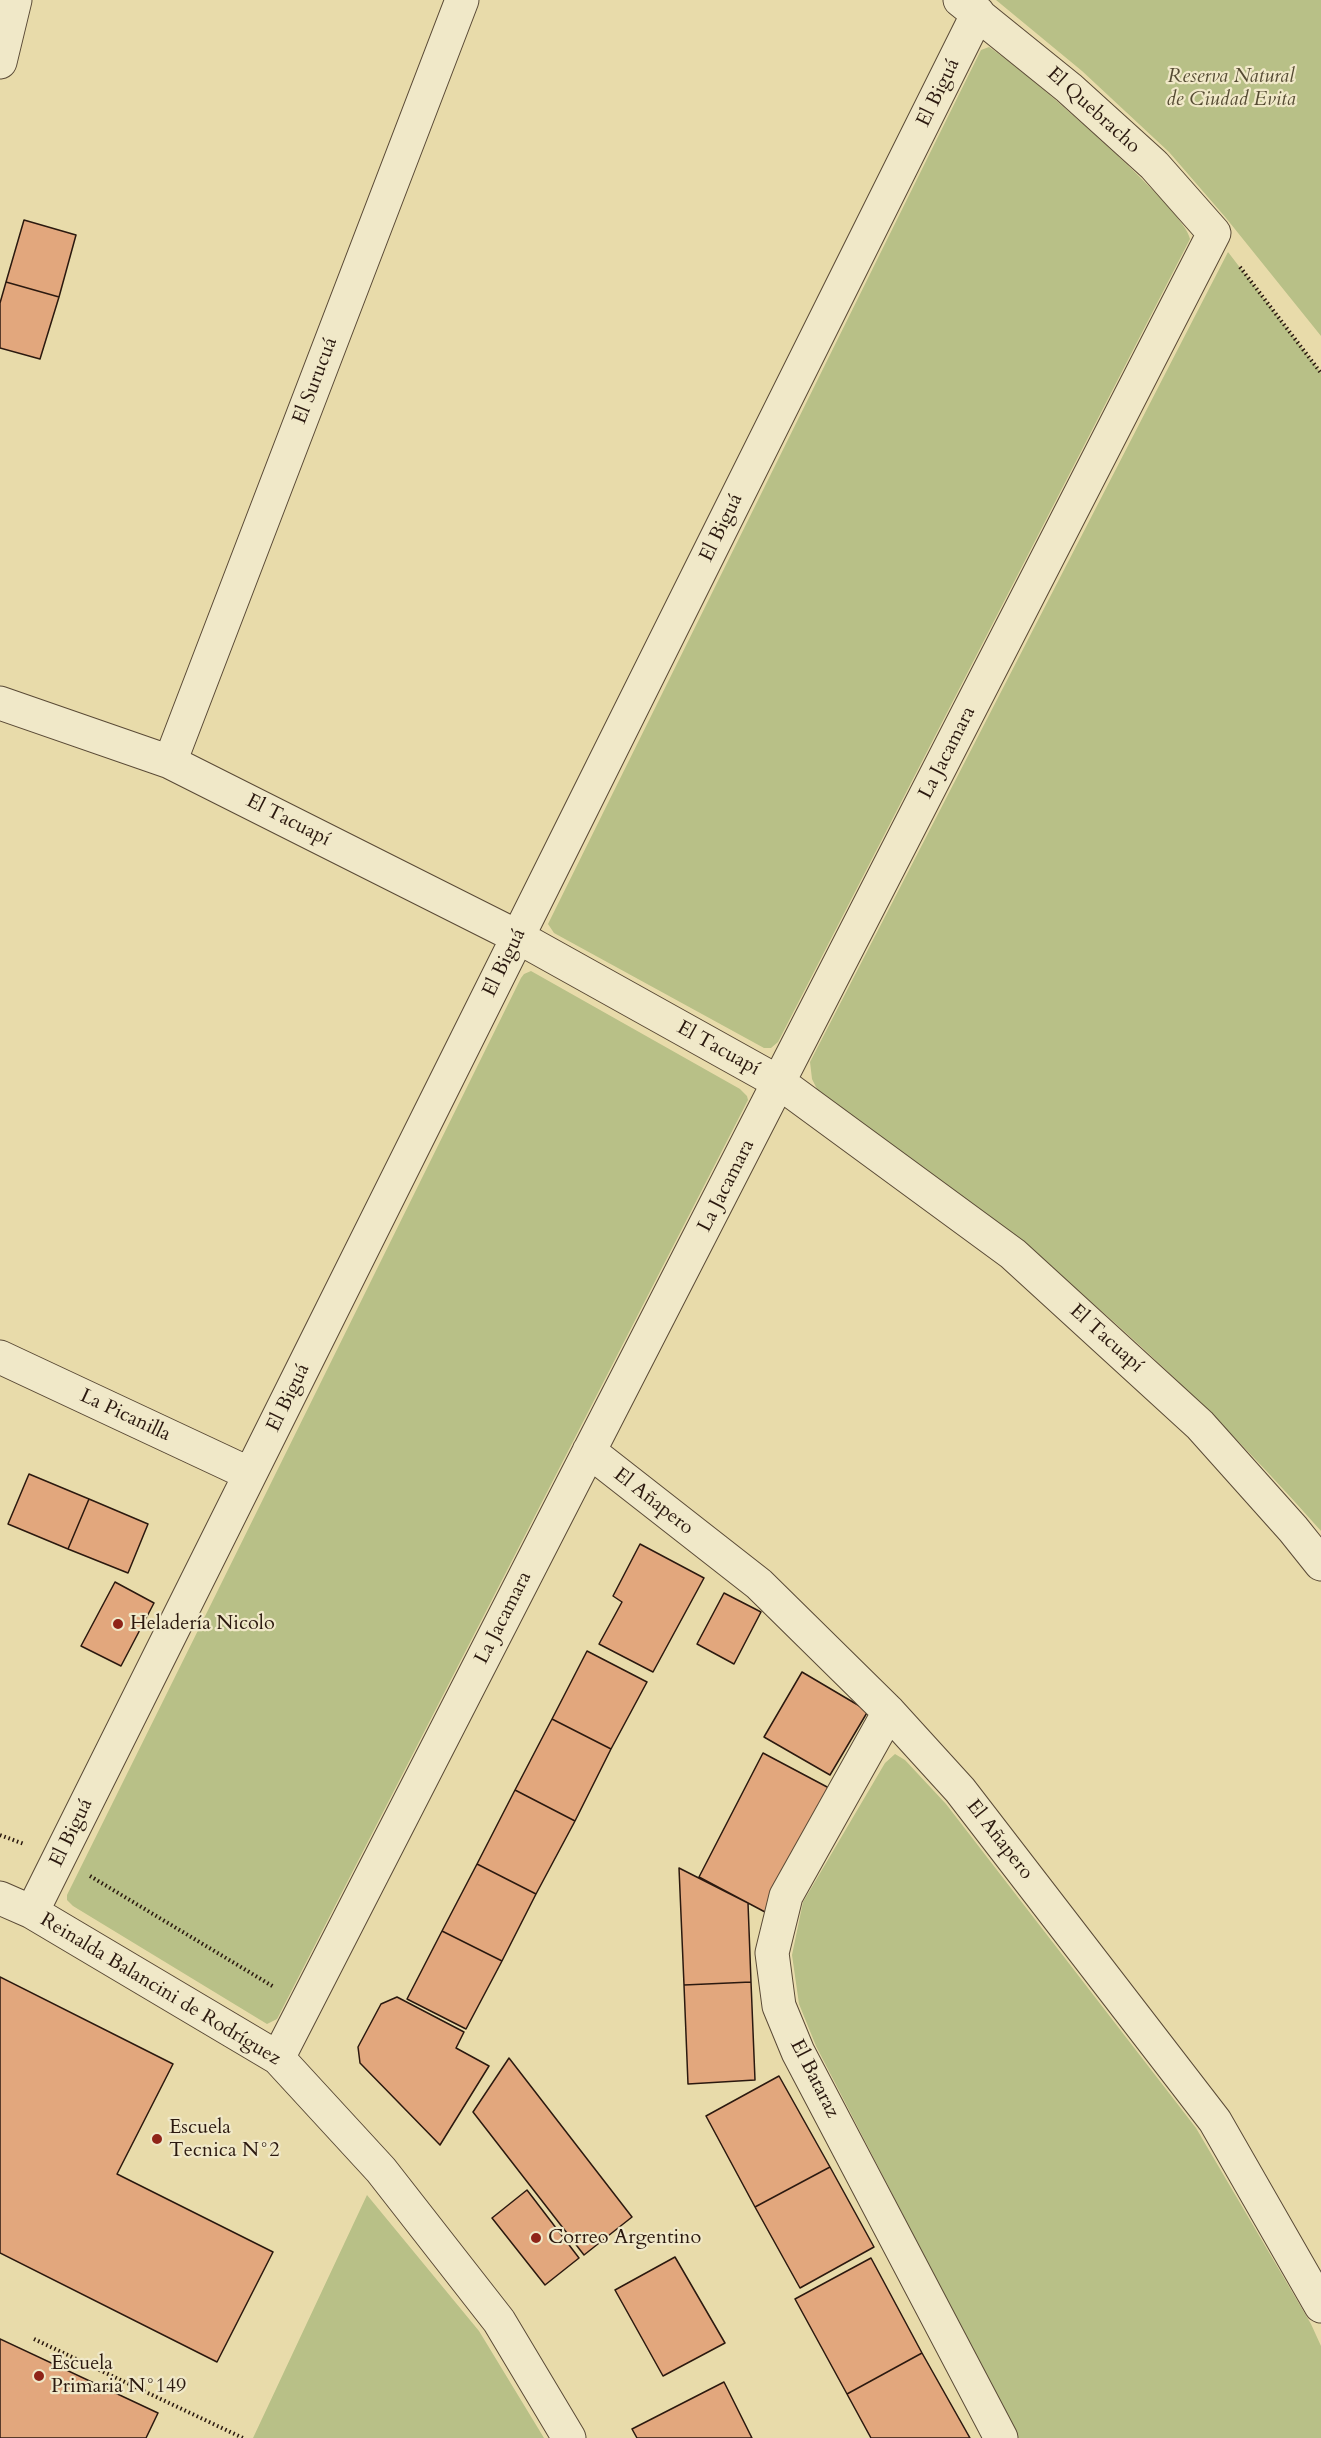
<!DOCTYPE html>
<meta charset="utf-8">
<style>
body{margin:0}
canvas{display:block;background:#e8dbaa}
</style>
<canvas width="1321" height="2438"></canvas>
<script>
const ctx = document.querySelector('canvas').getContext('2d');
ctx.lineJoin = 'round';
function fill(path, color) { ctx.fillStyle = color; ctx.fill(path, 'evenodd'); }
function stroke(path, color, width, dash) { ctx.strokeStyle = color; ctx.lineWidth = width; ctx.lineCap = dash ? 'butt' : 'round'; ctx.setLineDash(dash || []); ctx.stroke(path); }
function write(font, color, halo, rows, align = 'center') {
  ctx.font = font + ' Cardo,serif'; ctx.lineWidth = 4.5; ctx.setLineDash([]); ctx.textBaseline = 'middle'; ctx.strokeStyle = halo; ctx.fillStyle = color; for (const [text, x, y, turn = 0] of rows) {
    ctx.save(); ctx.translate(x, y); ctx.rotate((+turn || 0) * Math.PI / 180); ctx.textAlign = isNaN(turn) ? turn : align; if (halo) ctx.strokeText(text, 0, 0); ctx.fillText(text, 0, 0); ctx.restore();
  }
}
fill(new Path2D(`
 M 996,0 L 1321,0 L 1321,336 L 1226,218 L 1169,152 L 1082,71 Z
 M 989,47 C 1021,67 1187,210 1190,239 L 778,1042 L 771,1048 L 764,1048 L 554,933 L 548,924 L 981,50 Z
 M 1228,252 L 1321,373 L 1321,1531 C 1247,1447 1167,1367 1082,1294 C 998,1221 907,1157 818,1091 L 812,1079 L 810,1062 Z
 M 531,971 L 740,1089 L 747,1096 L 748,1100 L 277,2019 L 267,2024 L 73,1906 L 67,1900 L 67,1895 L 521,978 L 524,974 Z
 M 895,1754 L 905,1760 L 946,1804 L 1196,2128 L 1311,2324 L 1321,2346 L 1321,2438 L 1018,2438 L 816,2046 L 799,2004 L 792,1955 L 803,1902 L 885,1763 Z
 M 367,2195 L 479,2331 L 544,2438 L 253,2438 Z`), '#b8c087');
const building = new Path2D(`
 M 24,220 L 76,235 L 59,297 L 6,282 Z
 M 6,282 L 59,297 L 40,359 L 0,348 L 0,303 Z
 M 29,1474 L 89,1499 L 68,1549 L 8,1524 Z
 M 89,1499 L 148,1524 L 128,1573 L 68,1549 Z
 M 640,1544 L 704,1578 L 653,1672 L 599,1644 L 622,1602 L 613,1596 Z
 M 115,1582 L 154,1603 L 121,1666 L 81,1646 Z
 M 724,1593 L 761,1612 L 734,1664 L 697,1644 Z
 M 587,1651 L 647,1682 L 611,1749 L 552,1719 Z
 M 802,1672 L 868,1711 L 830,1775 L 764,1737 Z
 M 552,1719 L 611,1749 L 575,1821 L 515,1790 Z
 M 763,1753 L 829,1788 L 765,1912 L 699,1877 Z
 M 515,1790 L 575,1821 L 536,1894 L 477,1864 Z
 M 477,1864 L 536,1894 L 502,1961 L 442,1931 Z
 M 679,1868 L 748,1903 L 751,1982 L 684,1985 Z
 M 442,1931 L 502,1961 L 466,2029 L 407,1999 Z
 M 0,1977 L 173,2064 L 117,2174 L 273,2252 L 217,2362 L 0,2253 Z
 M 751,1982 L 755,2080 L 688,2084 L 684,1985 Z
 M 397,1997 L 464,2032 L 456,2048 L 489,2066 L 440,2145 L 360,2063 L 358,2047 L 381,2004 Z
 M 509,2058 L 632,2217 L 584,2255 L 473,2112 Z
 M 779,2076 L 830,2167 L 755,2207 L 706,2116 Z
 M 830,2167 L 874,2247 L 800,2288 L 755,2207 Z
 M 527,2190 L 579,2258 L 545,2285 L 492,2218 Z
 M 675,2257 L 725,2343 L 663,2376 L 615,2290 Z
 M 871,2258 L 922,2353 L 847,2394 L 795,2299 Z
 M 0,2339 L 158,2413 L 146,2438 L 0,2438 Z
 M 922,2353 L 970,2438 L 871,2438 L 847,2394 Z
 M 724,2382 L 752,2438 L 637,2438 L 632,2429 Z`);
fill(building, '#e2a77d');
stroke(building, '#2b190f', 1.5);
const minor = new Path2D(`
 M 0,62 L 15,0
 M 0,703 L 170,762 L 518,937 L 780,1083 L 1013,1254 L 1200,1425 L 1293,1529 L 1321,1564
 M 170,762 L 462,0
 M 0,1357 L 250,1474
 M 589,1451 L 759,1584 L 889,1712 L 960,1790 L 1215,2121 L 1321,2306
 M 889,1712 L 786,1896 L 772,1953 L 779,2006 L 798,2052 L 1001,2438
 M 0,1898 L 32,1912 L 278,2058 L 381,2170 L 499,2321 L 569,2438
 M 32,1912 L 978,13
 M 278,2058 L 1214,233 L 1154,165 L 1069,88 L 960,0`);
stroke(minor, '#5a4a36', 35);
stroke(new Path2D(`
 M 1240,267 L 1321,373
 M 0,1835 L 24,1844
 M 90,1876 L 274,1987
 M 34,2339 L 243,2438`), '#2b190f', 4, [1.5, 3]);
stroke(minor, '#f0e8c8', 33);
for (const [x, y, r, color] of [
 [118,1624,6,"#8f2418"],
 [157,2139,6,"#8f2418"],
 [536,2238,6,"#8f2418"],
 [39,2376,6,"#8f2418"]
]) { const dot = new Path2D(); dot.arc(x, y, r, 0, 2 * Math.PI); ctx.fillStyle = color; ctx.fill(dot); stroke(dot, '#f0e8c8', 2); }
write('italic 20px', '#554b33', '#f0e8c8', [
 ["Reserva Natural",1231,77],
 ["de Ciudad Evita",1231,100]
]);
write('20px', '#2b190f', '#f0e8c8', [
 ["El Biguá",939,93,-64],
 ["El Quebracho",1093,111,42],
 ["El Surucuá",316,381,-69],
 ["El Biguá",722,528,-64],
 ["La Jacamara",948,753,-63],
 ["El Tacuapí",288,821,27],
 ["El Biguá",505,963,-64],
 ["El Tacuapí",718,1049,29],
 ["La Jacamara",727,1186,-63],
 ["El Tacuapí",1106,1339,42],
 ["El Biguá",289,1398,-64],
 ["La Picanilla",125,1416,25],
 ["El Añapero",653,1502,38],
 ["La Jacamara",504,1618,-63],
 ["El Biguá",72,1833,-64],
 ["El Añapero",999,1840,52],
 ["Reinalda Balancini de Rodríguez",160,1990,31],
 ["El Bataraz",814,2079,63]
]);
write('20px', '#2b190f', '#f0e8c8', [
 ["Heladería Nicolo",130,1624],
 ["Escuela",169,2128],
 ["Tecnica N°2",169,2151],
 ["Correo Argentino",548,2238],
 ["Escuela",51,2364],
 ["Primaria N°149",51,2387]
], 'left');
</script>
